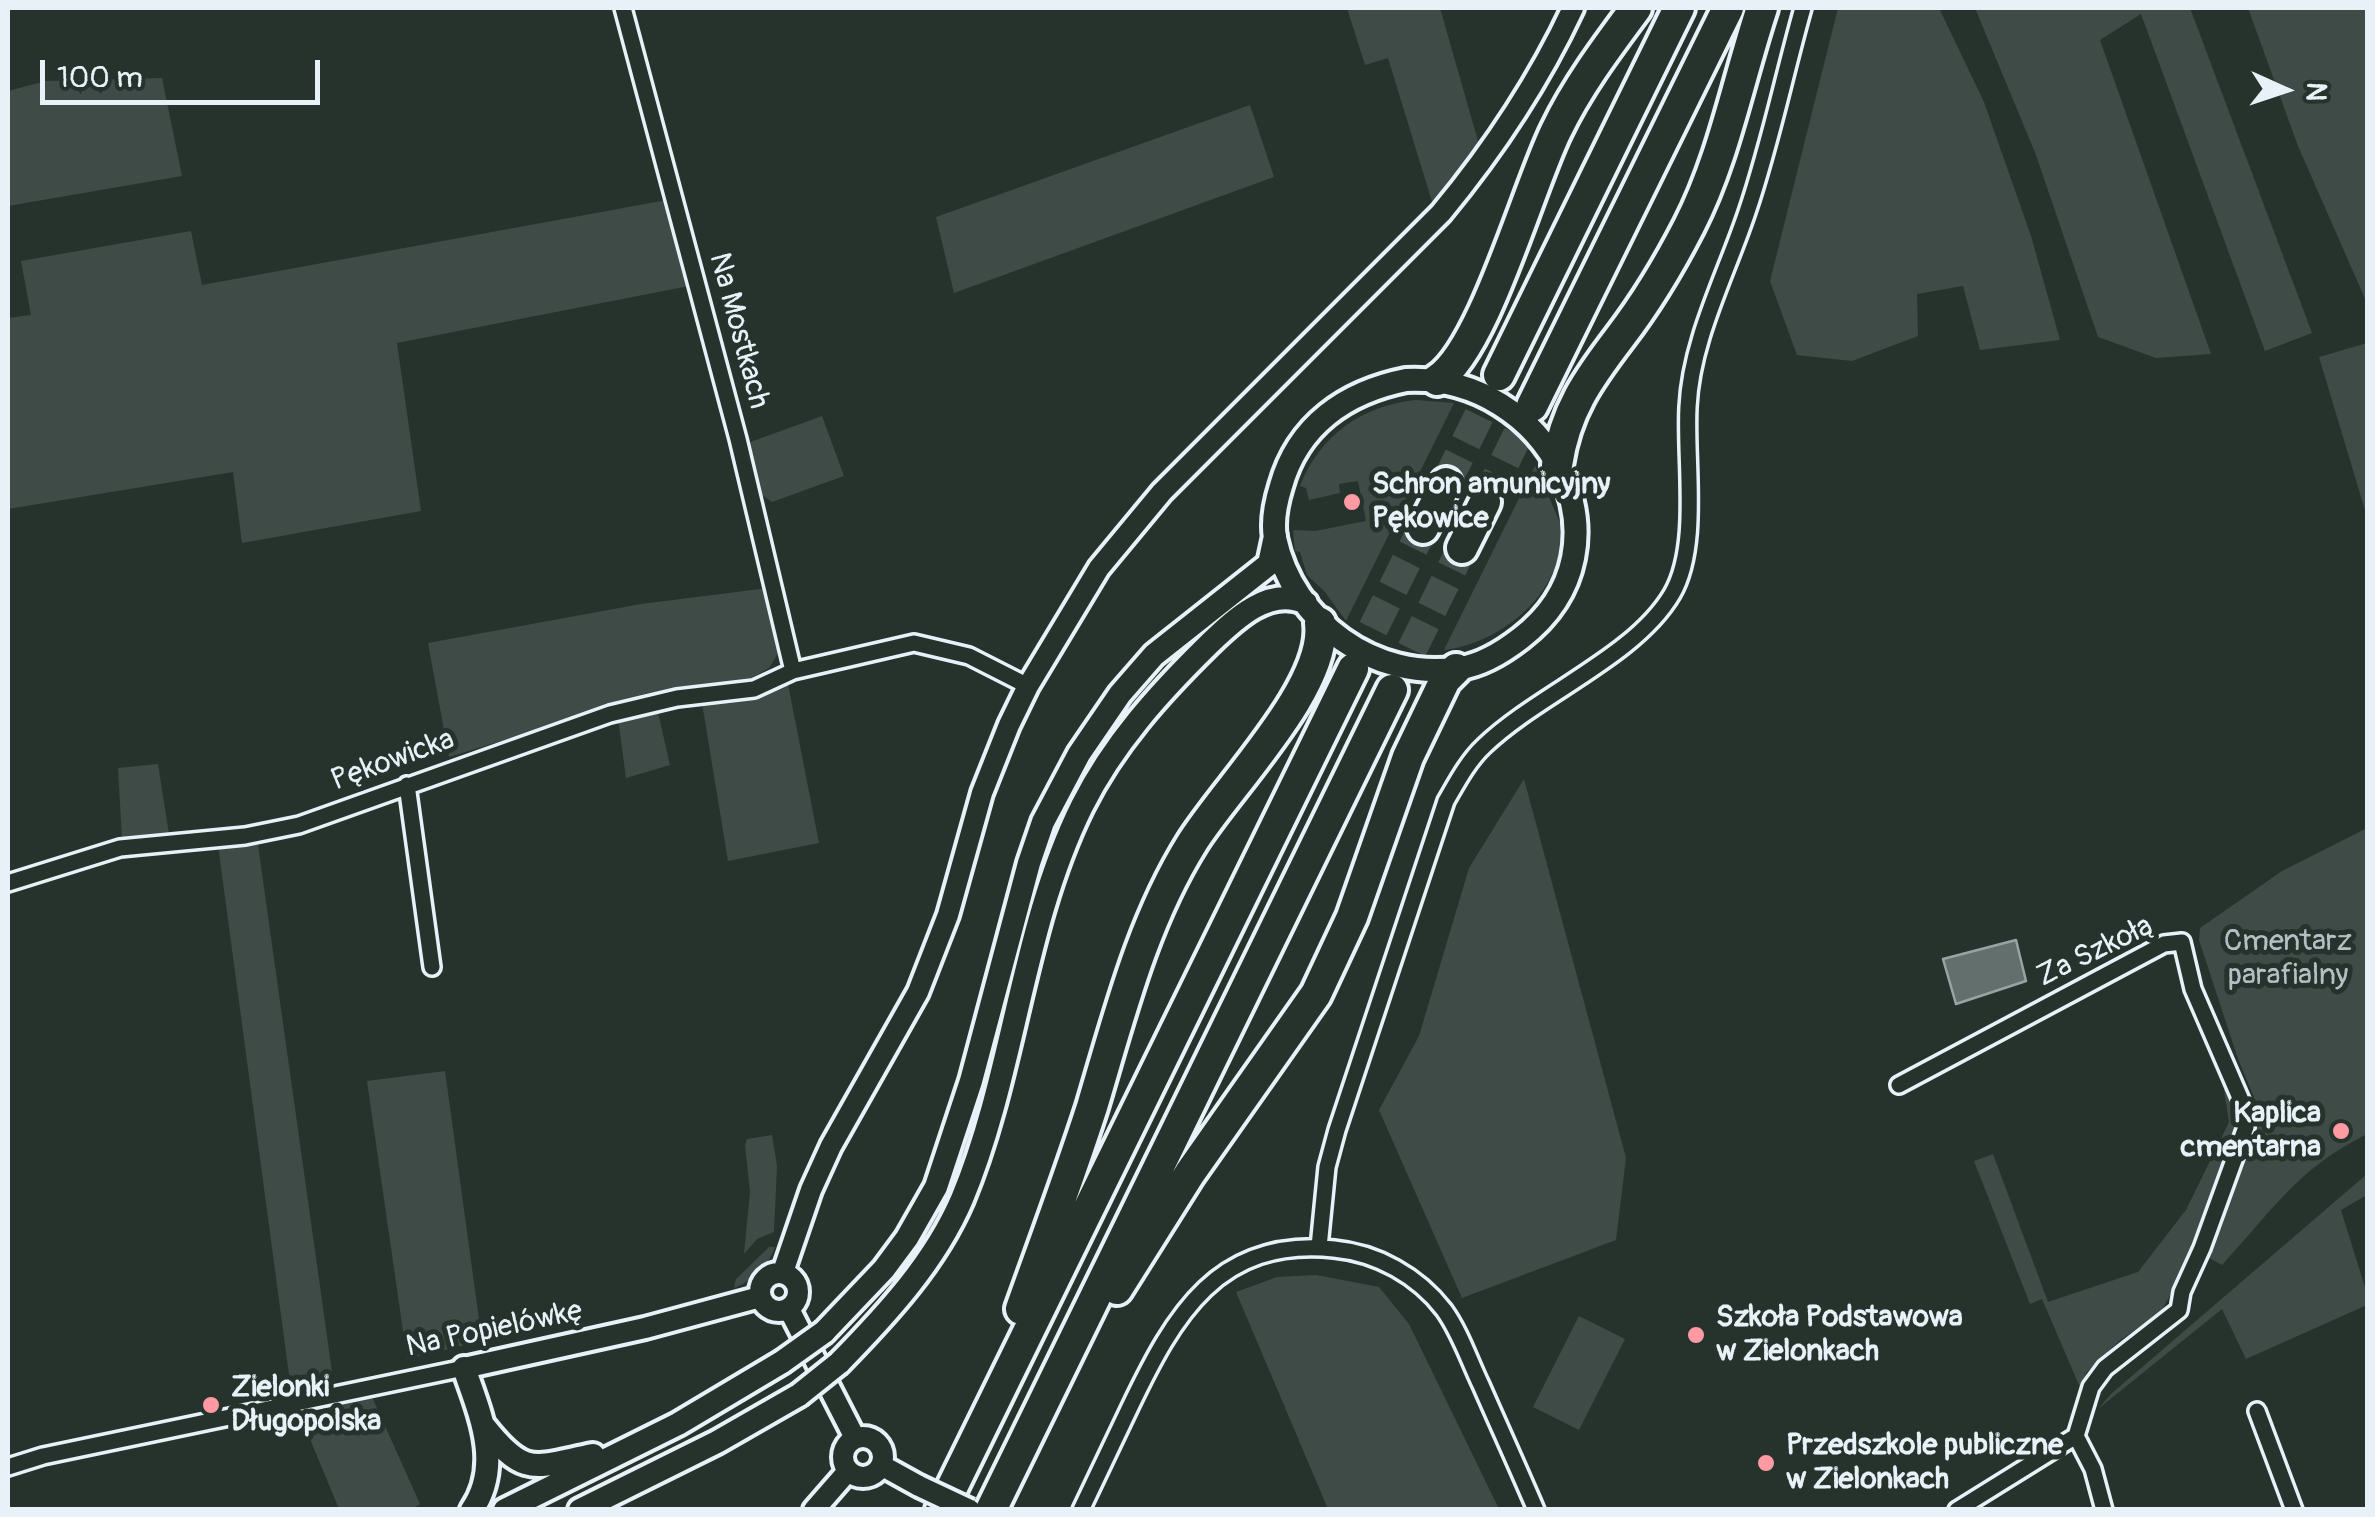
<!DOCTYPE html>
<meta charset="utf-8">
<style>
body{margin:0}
#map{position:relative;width:2375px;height:1517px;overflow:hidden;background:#26332d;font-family:Pangolin,sans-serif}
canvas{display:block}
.frame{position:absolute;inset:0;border:10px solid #e8f1f8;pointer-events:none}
.north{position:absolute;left:2235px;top:40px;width:100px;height:100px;-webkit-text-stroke:8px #26332d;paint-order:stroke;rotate:93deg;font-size:28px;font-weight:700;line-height:40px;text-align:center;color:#e8f1f8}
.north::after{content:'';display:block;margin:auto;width:35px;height:45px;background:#e8f1f8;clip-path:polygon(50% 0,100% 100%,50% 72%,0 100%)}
.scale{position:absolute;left:40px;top:60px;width:280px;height:45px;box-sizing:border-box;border:5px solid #e8f1f8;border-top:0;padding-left:12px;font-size:30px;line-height:35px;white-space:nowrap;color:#e8f1f8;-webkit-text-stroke:8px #26332d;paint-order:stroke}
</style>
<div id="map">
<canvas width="2375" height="1517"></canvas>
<div class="frame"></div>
<div class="north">N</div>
<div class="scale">100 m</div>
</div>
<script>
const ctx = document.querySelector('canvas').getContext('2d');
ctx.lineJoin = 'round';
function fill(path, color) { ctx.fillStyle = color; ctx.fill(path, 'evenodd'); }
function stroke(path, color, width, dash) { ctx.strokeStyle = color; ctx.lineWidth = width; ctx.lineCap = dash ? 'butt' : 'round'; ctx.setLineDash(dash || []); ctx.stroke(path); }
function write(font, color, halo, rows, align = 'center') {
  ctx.font = font + ' Pangolin,sans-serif'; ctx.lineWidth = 10; ctx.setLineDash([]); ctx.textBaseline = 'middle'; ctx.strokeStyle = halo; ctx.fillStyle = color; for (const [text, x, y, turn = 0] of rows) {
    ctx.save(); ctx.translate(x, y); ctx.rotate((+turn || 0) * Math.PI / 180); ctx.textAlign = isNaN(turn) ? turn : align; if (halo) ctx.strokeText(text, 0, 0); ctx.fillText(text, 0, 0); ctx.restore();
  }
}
fill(new Path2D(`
 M 1347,8 L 1440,8 L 1484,162 L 1433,205 L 1388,58 L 1365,65 Z
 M 1838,8 L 1939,8 L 1984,102 L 2031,236 L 2060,340 L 1980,350 L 1963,286 L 1917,294 L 1918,336 L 1852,361 L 1797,355 L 1770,281 Z
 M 1975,8 L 2190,8 L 2312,333 L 2265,351 L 2141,14 L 2100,40 L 2211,354 L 2156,358 L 2098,337 L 2036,155 Z
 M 2248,8 L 2367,8 L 2366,301 L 2298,146 Z
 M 162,78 L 182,176 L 8,206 L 8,91 L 46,81 Z
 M 1250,105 L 1274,177 L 954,293 L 936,217 Z
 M 667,200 L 689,286 L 397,343 L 421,511 L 242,543 L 233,472 L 8,509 L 8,318 L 31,315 L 21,261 L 191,231 L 202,285 Z
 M 2367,343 L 2367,517 L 2319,357 Z
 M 1416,400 L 1454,403 L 1346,621 L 1325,592 L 1307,575 L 1300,552 L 1295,551 L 1293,530 L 1315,531 L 1366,521 L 1358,481 L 1339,484 L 1340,493 L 1309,500 L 1306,488 L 1300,486 C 1320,435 1363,405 1416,400 Z
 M 822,416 L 844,476 L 772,502 L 759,493 L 745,444 Z
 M 1535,466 C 1538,471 1559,520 1560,523 C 1570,589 1501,644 1444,650 Z
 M 768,588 L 782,647 L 769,668 L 751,678 L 605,709 L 449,757 L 428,643 L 641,604 Z
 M 788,684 L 819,843 L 728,861 L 702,703 L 743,699 Z
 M 657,708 L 670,765 L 626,778 L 618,718 Z
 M 158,764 L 169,834 L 122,839 L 118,768 Z
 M 1524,779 L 1626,1158 L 1616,1240 L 1462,1298 L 1379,1110 L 1419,1036 L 1469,868 Z
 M 2367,828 L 2367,1134 C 2297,1169 2273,1210 2222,1265 L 2207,1257 L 2252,1143 L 2258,1107 L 2238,1059 L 2199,940 L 2200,928 L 2282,871 Z
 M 218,845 L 258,845 L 333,1379 L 290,1382 Z
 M 445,1071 L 482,1341 L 407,1359 L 367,1081 Z
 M 2221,1071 L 2239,1105 L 2240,1125 L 2197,1245 L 2161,1312 L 2119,1341 L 2086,1373 L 2082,1392 L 2042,1299 L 2030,1304 L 1974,1161 L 1993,1154 L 2048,1302 L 2138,1272 L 2186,1210 L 2229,1122 Z
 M 772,1135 L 777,1166 L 774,1232 L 757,1239 L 744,1254 L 750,1192 L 745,1145 L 747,1139 Z
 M 2367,1174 L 2367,1195 L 2341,1210 L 2367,1294 L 2367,1305 L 2246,1359 L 2222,1309 L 2098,1409 L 2111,1394 Z
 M 769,1247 L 775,1247 C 769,1265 751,1282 734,1288 L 736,1279 Z
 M 1316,1275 L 1379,1287 L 1409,1324 L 1499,1509 L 1328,1509 L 1236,1292 L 1277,1277 Z
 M 1579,1316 L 1625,1339 L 1579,1430 L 1533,1407 Z
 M 372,1397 L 420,1504 L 412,1509 L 339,1509 L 305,1427 L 291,1425 L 289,1420 Z`), '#3e4b47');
const water = new Path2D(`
 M 2016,940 L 2026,981 L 1956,1004 L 1943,959 Z`);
fill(water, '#636f6d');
stroke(water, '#98a3a5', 2.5);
stroke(new Path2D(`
 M 1446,483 L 1499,375
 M 1485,502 L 1532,406
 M 1353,669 L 1423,528
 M 1392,690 L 1462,548`), '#43504b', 30, [30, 15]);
const minor = new Path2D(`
 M 623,8 L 738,439 L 793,671
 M 407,785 L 432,967
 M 8,883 L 120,848 L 245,836 L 299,825 L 610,714 L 677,698 L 754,689 L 793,671 L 914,643 L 969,656 L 1028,686
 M 1899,1085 L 2164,944 L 2182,942 L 2193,989 L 2244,1107 L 2246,1127 L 2202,1248 L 2182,1292 L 2179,1310 L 2105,1368 L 2091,1387 L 2076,1436 L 1957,1510
 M 1319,1247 L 1327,1167 L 1337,1130 L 1446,801 C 1457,782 1468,761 1484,746 C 1538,694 1635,657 1672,594 C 1700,546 1685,462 1688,407 C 1691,340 1726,275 1747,212 C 1770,145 1784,75 1803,8
 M 2257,1411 L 2294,1510
 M 2076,1436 L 2093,1469 L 2104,1510
 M 8,1467 L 43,1456 L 464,1368
 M 1081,1510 C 1098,1475 1114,1441 1130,1407 C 1174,1315 1218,1237 1334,1249 C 1377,1253 1418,1276 1444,1310 C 1460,1332 1469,1360 1481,1385 C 1499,1426 1518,1468 1536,1510`);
const tertiary = new Path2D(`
 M 783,1272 L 811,1190 L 831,1146 L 918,992 L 948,915 L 982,793 L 1009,725 L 1028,686 L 1099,568 L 1162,492 L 1441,213 C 1494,149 1538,83 1573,8
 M760 1292a19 19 0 1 1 38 0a19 19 0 1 1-38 0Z
 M 789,1309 L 855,1438
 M 464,1368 L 645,1328 L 760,1297
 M843 1457a20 20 0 1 1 40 0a20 20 0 1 1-40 0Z
 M 881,1465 L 919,1486
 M 814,1510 L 848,1471`);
const secondary = new Path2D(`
 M 1406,380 C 1547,373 1640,546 1521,638 C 1503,652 1482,665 1460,668 C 1375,682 1293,622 1275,538 C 1272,521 1276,502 1281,486 C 1298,425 1346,392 1406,380 Z
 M 824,1332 L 884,1269 L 907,1238 L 936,1187 L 971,1081 L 1029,863 L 1043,822 L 1079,754 L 1120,694 L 1154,655 L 1269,564 L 1275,536
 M 839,1363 C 887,1314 935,1262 962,1199 C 1015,1072 1021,929 1082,806 C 1113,744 1159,693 1208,645 C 1233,621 1269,585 1306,603
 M 464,1368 C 480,1414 503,1465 472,1510
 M 484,1426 C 525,1478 534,1467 593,1455
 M 505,1510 L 678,1424 L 782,1362
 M 580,1510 L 717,1442 L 799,1395`);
const motorway = new Path2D(`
 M 1499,375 L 1679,8
 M 1437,380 C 1484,350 1528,188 1556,131 C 1577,87 1607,47 1636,8
 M 1532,406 L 1728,8
 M 1557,465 C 1565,411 1588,379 1620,337 C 1646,303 1670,263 1689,226 C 1724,158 1738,80 1762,8
 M 1423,528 L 1446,483
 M 1462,548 L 1485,502
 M 1117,1289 L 1190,1173 L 1316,994 L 1352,917 L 1408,757 L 1445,680 L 1456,669
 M 1021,1309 C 1045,1242 1070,1175 1092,1107 C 1119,1017 1142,923 1192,843 C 1226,788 1328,687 1320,623
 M 941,1510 L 1353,669
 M 991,1510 L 1392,690`);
stroke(minor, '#e8f1f8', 22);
stroke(tertiary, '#e8f1f8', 28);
stroke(secondary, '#e8f1f8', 30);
stroke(motorway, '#e8f1f8', 38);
stroke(minor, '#26332d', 15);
stroke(tertiary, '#26332d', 20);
stroke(secondary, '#26332d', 22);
stroke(motorway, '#26332d', 30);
const tertiaryBridge = new Path2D(`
 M 919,1486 L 970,1510`);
const secondaryBridge = new Path2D(`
 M 782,1362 L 824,1332
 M 799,1395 L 839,1363`);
stroke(tertiaryBridge, '#e8f1f8', 28, []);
stroke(secondaryBridge, '#e8f1f8', 30, []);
stroke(tertiaryBridge, '#26332d', 20);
stroke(secondaryBridge, '#26332d', 22);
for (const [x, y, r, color] of [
 [1352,502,10,"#ff9aa2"],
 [2341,1131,10,"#ff9aa2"],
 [1696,1335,10,"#ff9aa2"],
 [211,1405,10,"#ff9aa2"],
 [1766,1463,10,"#ff9aa2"]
]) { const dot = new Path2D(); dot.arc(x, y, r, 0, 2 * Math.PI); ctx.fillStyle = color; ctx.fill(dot); stroke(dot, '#26332d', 4); }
write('30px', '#e8f1f8', '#26332d', [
 ["Na Mostkach",738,331,75],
 ["Pękowicka",393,761,-20],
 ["Za Szkołą",2096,952,-26],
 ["Na Popielówkę",495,1330,-12]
]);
write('bold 30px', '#e8f1f8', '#26332d', [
 ["Schron amunicyjny",1372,485],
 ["Pękowice",1372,519],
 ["Kaplica",2321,1114,"right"],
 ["cmentarna",2321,1148,"right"],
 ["Szkoła Podstawowa",1716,1318],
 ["w Zielonkach",1716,1352],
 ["Zielonki",231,1388],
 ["Długopolska",231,1422],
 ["Przedszkole publiczne",1786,1446],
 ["w Zielonkach",1786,1480]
], 'left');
write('30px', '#b5bfc3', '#26332d', [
 ["Cmentarz",2288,942],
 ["parafialny",2288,976]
]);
</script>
